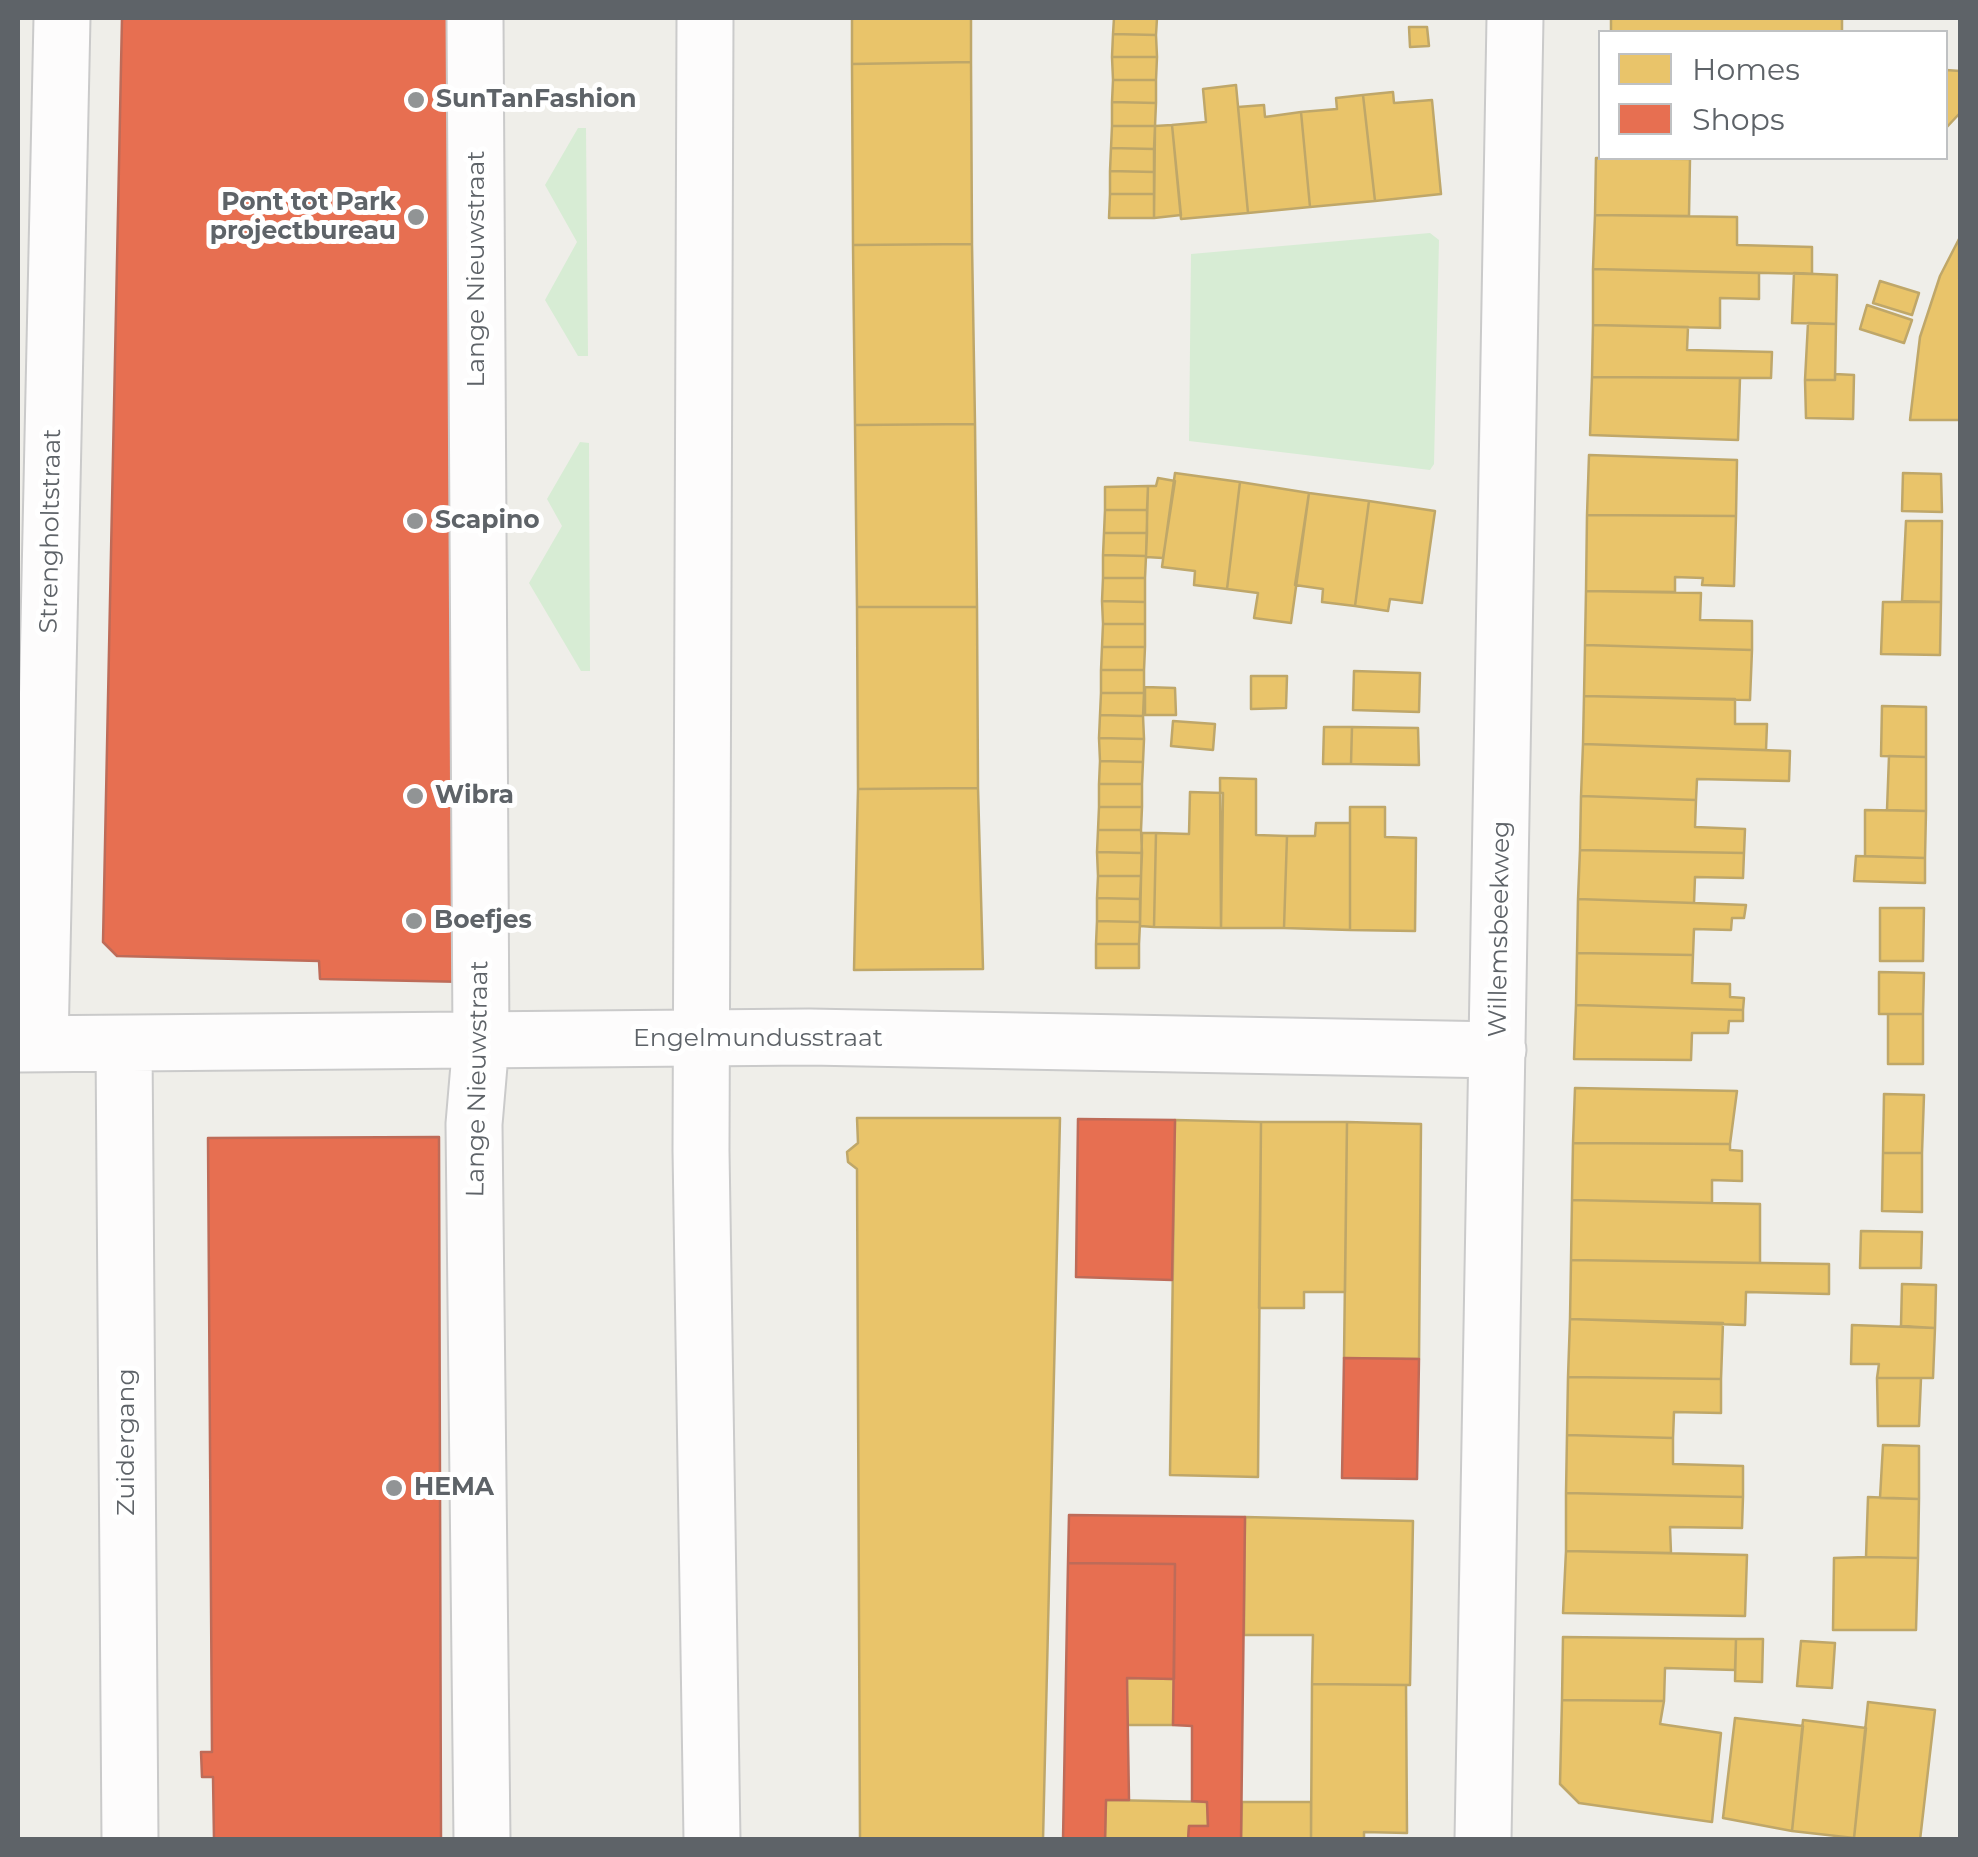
<!DOCTYPE html>
<style>
body{margin:0}
#map{position:relative;width:1978px;height:1857px;overflow:hidden;background:#efeee9;font-family:Montserrat,sans-serif}
canvas{display:block}
.frame{position:absolute;inset:0;border:20px solid #5e6368;pointer-events:none}
.legend{position:absolute;left:1598px;top:30px;width:350px;height:130px;box-sizing:border-box;background:#fff;border:2px solid #bfc1c3;margin:0;padding:12px 18px;list-style:none;font-size:30px;color:#5e6368}
.legend li{display:flex;align-items:center;gap:20px;height:50px}
.legend b{width:50px;border:2px solid #bfc1c3}
</style>
<div id="map">
<canvas width="1978" height="1857"></canvas>
<div class="frame"></div>
<ul class="legend">
<li><b style="height:28px;background:#e9c46a"></b>Homes</li>
<li><b style="height:28px;background:#e76f51"></b>Shops</li>
</ul>
</div>
<script>
const ctx = document.querySelector('canvas').getContext('2d');
ctx.lineJoin = 'round';
function fill(path, color) { ctx.fillStyle = color; ctx.fill(path, 'evenodd'); }
function stroke(path, color, width, dash) { ctx.strokeStyle = color; ctx.lineWidth = width; ctx.lineCap = dash ? 'butt' : 'round'; ctx.setLineDash(dash || []); ctx.stroke(path); }
function write(font, color, halo, rows, align = 'center') {
  ctx.font = font + ' Montserrat,sans-serif'; ctx.lineWidth = 10; ctx.setLineDash([]); ctx.textBaseline = 'middle'; ctx.strokeStyle = halo; ctx.fillStyle = color; for (const [text, x, y, turn = 0] of rows) {
    ctx.save(); ctx.translate(x, y); ctx.rotate((+turn || 0) * Math.PI / 180); ctx.textAlign = isNaN(turn) ? turn : align; if (halo) ctx.strokeText(text, 0, 0); ctx.fillText(text, 0, 0); ctx.restore();
  }
}
fill(new Path2D(`
 M 578,128 L 586,128 L 588,356 L 578,356 L 545,300 L 577,242 L 545,185 Z
 M 1430,233 L 1439,240 L 1434,464 L 1430,470 L 1189,441 L 1191,254 Z
 M 580,442 L 589,443 L 590,671 L 581,671 L 529,583 L 562,526 L 547,499 Z`), '#d7ecd4');
const homes = new Path2D(`
 M 852,18 L 971,18 L 971,62 L 852,64 Z
 M 1114,18 L 1157,18 L 1156,35 L 1113,34 Z
 M 1611,18 L 1842,18 L 1842,32 L 1611,32 Z
 M 1409,27 L 1427,27 L 1429,46 L 1410,47 Z
 M 1113,34 L 1156,35 L 1157,57 L 1112,57 Z
 M 1112,57 L 1157,57 L 1156,80 L 1113,80 Z
 M 971,62 L 972,244 L 853,245 L 852,64 Z
 M 1946,70 L 1960,71 L 1960,113 L 1946,128 Z
 M 1113,80 L 1156,80 L 1156,103 L 1112,102 Z
 M 1236,85 L 1248,213 L 1181,219 L 1172,125 L 1206,122 L 1203,89 Z
 M 1393,92 L 1394,103 L 1432,100 L 1441,194 L 1375,201 L 1363,95 Z
 M 1363,95 L 1375,201 L 1310,207 L 1301,112 L 1337,109 L 1336,98 Z
 M 1112,102 L 1156,103 L 1155,126 L 1112,126 Z
 M 1264,105 L 1265,117 L 1301,112 L 1310,207 L 1248,213 L 1238,107 Z
 M 1172,125 L 1181,215 L 1154,218 L 1155,126 Z
 M 1112,126 L 1155,126 L 1154,149 L 1111,148 Z
 M 1111,148 L 1154,149 L 1154,172 L 1110,171 Z
 M 1596,158 L 1690,159 L 1689,216 L 1595,215 Z
 M 1110,171 L 1154,172 L 1154,194 L 1110,194 Z
 M 1110,194 L 1154,194 L 1154,218 L 1109,218 Z
 M 1595,215 L 1737,217 L 1737,245 L 1812,247 L 1812,274 L 1593,269 Z
 M 1959,239 L 1960,420 L 1910,420 L 1920,337 L 1940,276 Z
 M 972,244 L 975,424 L 855,425 L 853,245 Z
 M 1593,269 L 1759,273 L 1759,299 L 1720,298 L 1720,328 L 1593,325 Z
 M 1794,273 L 1837,275 L 1836,324 L 1792,323 Z
 M 1880,281 L 1919,293 L 1912,315 L 1873,303 Z
 M 1867,305 L 1912,320 L 1904,343 L 1860,329 Z
 M 1808,323 L 1836,324 L 1835,380 L 1805,380 Z
 M 1593,325 L 1688,327 L 1687,350 L 1772,352 L 1771,378 L 1592,377 Z
 M 1835,374 L 1854,375 L 1853,419 L 1806,418 L 1805,380 L 1835,380 Z
 M 1592,377 L 1740,378 L 1738,440 L 1590,435 Z
 M 975,424 L 977,607 L 857,607 L 855,425 Z
 M 1589,455 L 1737,460 L 1736,516 L 1587,515 Z
 M 1175,473 L 1240,482 L 1227,589 L 1194,585 L 1195,571 L 1162,567 Z
 M 1903,473 L 1941,474 L 1942,512 L 1902,511 Z
 M 1158,478 L 1175,481 L 1163,558 L 1146,557 L 1148,486 L 1156,486 Z
 M 1240,482 L 1309,493 L 1291,623 L 1254,618 L 1258,593 L 1227,589 Z
 M 1148,486 L 1147,510 L 1105,510 L 1105,487 Z
 M 1309,493 L 1369,501 L 1355,606 L 1322,602 L 1323,589 L 1295,585 Z
 M 1369,501 L 1435,511 L 1422,603 L 1390,599 L 1388,611 L 1355,606 Z
 M 1105,510 L 1147,510 L 1147,533 L 1104,533 Z
 M 1587,515 L 1736,516 L 1734,586 L 1702,585 L 1703,578 L 1675,577 L 1675,592 L 1586,591 Z
 M 1906,521 L 1942,521 L 1941,602 L 1902,601 Z
 M 1104,533 L 1147,533 L 1146,556 L 1103,555 Z
 M 1103,555 L 1146,556 L 1145,578 L 1103,578 Z
 M 1103,578 L 1145,578 L 1145,602 L 1102,601 Z
 M 1586,591 L 1701,593 L 1700,620 L 1752,621 L 1752,650 L 1585,645 Z
 M 1102,601 L 1145,602 L 1145,624 L 1103,624 Z
 M 1883,602 L 1941,602 L 1940,655 L 1881,654 Z
 M 857,607 L 977,607 L 978,788 L 858,789 Z
 M 1103,624 L 1145,624 L 1145,647 L 1102,647 Z
 M 1585,645 L 1752,650 L 1750,700 L 1584,696 Z
 M 1102,647 L 1145,647 L 1144,670 L 1101,670 Z
 M 1101,670 L 1144,670 L 1144,693 L 1101,693 Z
 M 1354,671 L 1420,673 L 1419,712 L 1353,710 Z
 M 1251,676 L 1287,676 L 1286,708 L 1251,709 Z
 M 1145,687 L 1175,688 L 1176,715 L 1145,715 Z
 M 1101,693 L 1144,693 L 1143,716 L 1100,715 Z
 M 1584,696 L 1735,699 L 1735,724 L 1767,724 L 1766,750 L 1583,744 Z
 M 1882,706 L 1926,707 L 1926,757 L 1881,756 Z
 M 1100,715 L 1143,716 L 1144,739 L 1099,738 Z
 M 1173,721 L 1215,724 L 1213,750 L 1171,746 Z
 M 1324,727 L 1352,727 L 1351,764 L 1323,764 Z
 M 1352,727 L 1418,728 L 1419,765 L 1351,764 Z
 M 1099,738 L 1144,739 L 1143,762 L 1100,761 Z
 M 1583,744 L 1790,751 L 1789,781 L 1697,779 L 1696,800 L 1581,796 Z
 M 1889,756 L 1926,757 L 1926,811 L 1887,810 Z
 M 1100,761 L 1143,762 L 1142,784 L 1099,784 Z
 M 1220,778 L 1256,779 L 1256,835 L 1287,836 L 1284,928 L 1221,928 Z
 M 1099,784 L 1142,784 L 1142,807 L 1099,807 Z
 M 978,788 L 983,969 L 854,970 L 858,789 Z
 M 1190,792 L 1223,793 L 1221,928 L 1154,927 L 1156,833 L 1189,834 Z
 M 1581,796 L 1696,800 L 1695,827 L 1745,829 L 1744,853 L 1580,850 Z
 M 1099,807 L 1142,807 L 1141,830 L 1098,830 Z
 M 1350,807 L 1385,807 L 1385,837 L 1416,838 L 1415,931 L 1350,930 Z
 M 1865,810 L 1926,811 L 1925,858 L 1865,856 Z
 M 1316,823 L 1350,823 L 1350,930 L 1284,928 L 1287,836 L 1315,836 Z
 M 1098,830 L 1141,830 L 1142,853 L 1097,852 Z
 M 1142,833 L 1156,833 L 1154,927 L 1140,926 Z
 M 1580,850 L 1744,853 L 1743,878 L 1695,877 L 1694,903 L 1578,899 Z
 M 1097,852 L 1142,853 L 1141,876 L 1098,876 Z
 M 1856,856 L 1925,858 L 1925,883 L 1854,881 Z
 M 1098,876 L 1141,876 L 1140,899 L 1097,898 Z
 M 1097,898 L 1140,899 L 1140,922 L 1097,921 Z
 M 1578,899 L 1694,903 L 1746,905 L 1744,918 L 1732,918 L 1731,930 L 1694,929 L 1693,955 L 1577,953 Z
 M 1880,908 L 1924,908 L 1923,961 L 1880,961 Z
 M 1097,921 L 1140,922 L 1139,944 L 1096,944 Z
 M 1096,944 L 1139,944 L 1139,968 L 1096,968 Z
 M 1577,953 L 1693,955 L 1692,983 L 1730,984 L 1730,997 L 1744,998 L 1743,1010 L 1576,1005 Z
 M 1879,972 L 1924,973 L 1923,1014 L 1879,1014 Z
 M 1576,1005 L 1743,1010 L 1743,1021 L 1729,1021 L 1728,1033 L 1692,1033 L 1691,1060 L 1574,1059 Z
 M 1888,1014 L 1923,1014 L 1923,1064 L 1888,1064 Z
 M 1575,1088 L 1737,1091 L 1730,1144 L 1573,1143 Z
 M 1884,1094 L 1924,1095 L 1922,1153 L 1883,1153 Z
 M 857,1118 L 1060,1118 L 1043,1840 L 860,1840 L 857,1169 L 848,1162 L 847,1152 L 858,1143 Z
 M 1175,1120 L 1261,1122 L 1258,1477 L 1170,1475 Z
 M 1261,1122 L 1347,1122 L 1345,1292 L 1304,1292 L 1304,1308 L 1259,1308 Z
 M 1347,1122 L 1421,1124 L 1419,1359 L 1344,1358 Z
 M 1573,1143 L 1730,1144 L 1730,1150 L 1742,1151 L 1742,1181 L 1712,1180 L 1712,1203 L 1572,1200 Z
 M 1883,1153 L 1922,1153 L 1922,1212 L 1882,1211 Z
 M 1572,1200 L 1760,1204 L 1760,1263 L 1571,1260 Z
 M 1861,1231 L 1922,1232 L 1921,1268 L 1860,1268 Z
 M 1571,1260 L 1829,1264 L 1829,1294 L 1746,1292 L 1745,1325 L 1570,1319 Z
 M 1902,1284 L 1936,1285 L 1935,1328 L 1901,1326 Z
 M 1570,1319 L 1723,1323 L 1721,1379 L 1568,1377 Z
 M 1852,1325 L 1935,1328 L 1933,1378 L 1877,1378 L 1879,1364 L 1851,1364 Z
 M 1568,1377 L 1721,1379 L 1721,1413 L 1674,1412 L 1673,1438 L 1567,1435 Z
 M 1877,1378 L 1921,1378 L 1919,1426 L 1878,1426 Z
 M 1567,1435 L 1673,1438 L 1673,1464 L 1743,1466 L 1743,1497 L 1566,1493 Z
 M 1883,1445 L 1919,1446 L 1919,1499 L 1880,1498 Z
 M 1566,1493 L 1743,1497 L 1742,1528 L 1670,1527 L 1671,1553 L 1566,1551 Z
 M 1868,1497 L 1919,1499 L 1918,1558 L 1866,1557 Z
 M 1245,1517 L 1413,1521 L 1410,1685 L 1312,1684 L 1313,1635 L 1244,1635 Z
 M 1566,1551 L 1747,1555 L 1745,1616 L 1563,1613 Z
 M 1866,1557 L 1918,1558 L 1916,1630 L 1833,1630 L 1834,1558 Z
 M 1563,1637 L 1736,1639 L 1735,1670 L 1665,1668 L 1664,1701 L 1562,1700 Z
 M 1736,1639 L 1763,1639 L 1762,1682 L 1735,1681 Z
 M 1801,1641 L 1835,1643 L 1832,1688 L 1797,1686 Z
 M 1127,1678 L 1174,1679 L 1173,1725 L 1126,1725 Z
 M 1312,1684 L 1406,1685 L 1407,1833 L 1364,1832 L 1364,1840 L 1311,1840 Z
 M 1562,1700 L 1664,1701 L 1660,1724 L 1721,1733 L 1712,1822 L 1579,1803 L 1560,1784 Z
 M 1868,1702 L 1935,1710 L 1920,1840 L 1854,1838 Z
 M 1735,1718 L 1803,1726 L 1792,1831 L 1723,1818 Z
 M 1803,1720 L 1866,1728 L 1854,1838 L 1792,1831 Z
 M 1106,1800 L 1207,1802 L 1208,1826 L 1189,1826 L 1188,1840 L 1105,1840 Z
 M 1242,1802 L 1311,1802 L 1311,1840 L 1241,1840 Z`);
fill(homes, '#e9c46a');
stroke(homes, '#bfa769', 2.5);
const shops = new Path2D(`
 M 122,18 L 460,18 L 468,982 L 320,979 L 319,961 L 117,956 L 103,942 Z
 M 1078,1119 L 1175,1120 L 1172,1280 L 1076,1277 Z
 M 439,1137 L 441,1840 L 214,1840 L 213,1777 L 202,1777 L 201,1752 L 212,1752 L 208,1138 Z
 M 1344,1358 L 1419,1359 L 1417,1479 L 1342,1478 Z
 M 1069,1515 L 1245,1517 L 1241,1840 L 1188,1840 L 1189,1826 L 1208,1826 L 1207,1802 L 1192,1801 L 1192,1726 L 1173,1725 L 1175,1564 L 1068,1563 Z
 M 1068,1563 L 1175,1564 L 1174,1679 L 1127,1678 L 1129,1800 L 1106,1800 L 1105,1840 L 1063,1840 Z`);
fill(shops, '#e76f51');
stroke(shops, '#be6b58', 2.5);
const street = new Path2D(`
 M 475,18 L 481,1042 L 474,1124 L 482,1840
 M 18,1044 L 809,1037 L 1498,1050
 M 40,1044 L 62,18
 M 124,1045 L 130,1840
 M 1483,1840 L 1515,18`);
const secondary = new Path2D(`
 M 705,18 L 701,1150 L 712,1840`);
stroke(street, '#cacaca', 59);
stroke(secondary, '#cbcbcb', 59);
stroke(street, '#fdfcfc', 55);
stroke(secondary, '#fdfcfc', 55);
for (const [x, y, r, color] of [
 [416,100,10,"#919495"],
 [416,217,10,"#919495"],
 [415,521,10,"#919495"],
 [415,796,10,"#919495"],
 [414,921,10,"#919495"],
 [394,1488,10,"#919495"]
]) { const dot = new Path2D(); dot.arc(x, y, r, 0, 2 * Math.PI); ctx.fillStyle = color; ctx.fill(dot); stroke(dot, '#fff', 4); }
write('bold 25px', '#5e6368', '#fff', [
 ["SunTanFashion",436,100],
 ["Pont tot Park",396,203,"right"],
 ["projectbureau",396,232,"right"],
 ["Scapino",435,521],
 ["Wibra",435,796],
 ["Boefjes",434,921],
 ["HEMA",414,1488]
], 'left');
write('25px', '#5e6368', '#fff', [
 ["Lange Nieuwstraat",477,269,-90],
 ["Strengholtstraat",51,531,-89],
 ["Willemsbeekweg",1500,929,-89],
 ["Engelmundusstraat",758,1039],
 ["Lange Nieuwstraat",478,1079,-89],
 ["Zuidergang",127,1442,-90]
]);
</script>
